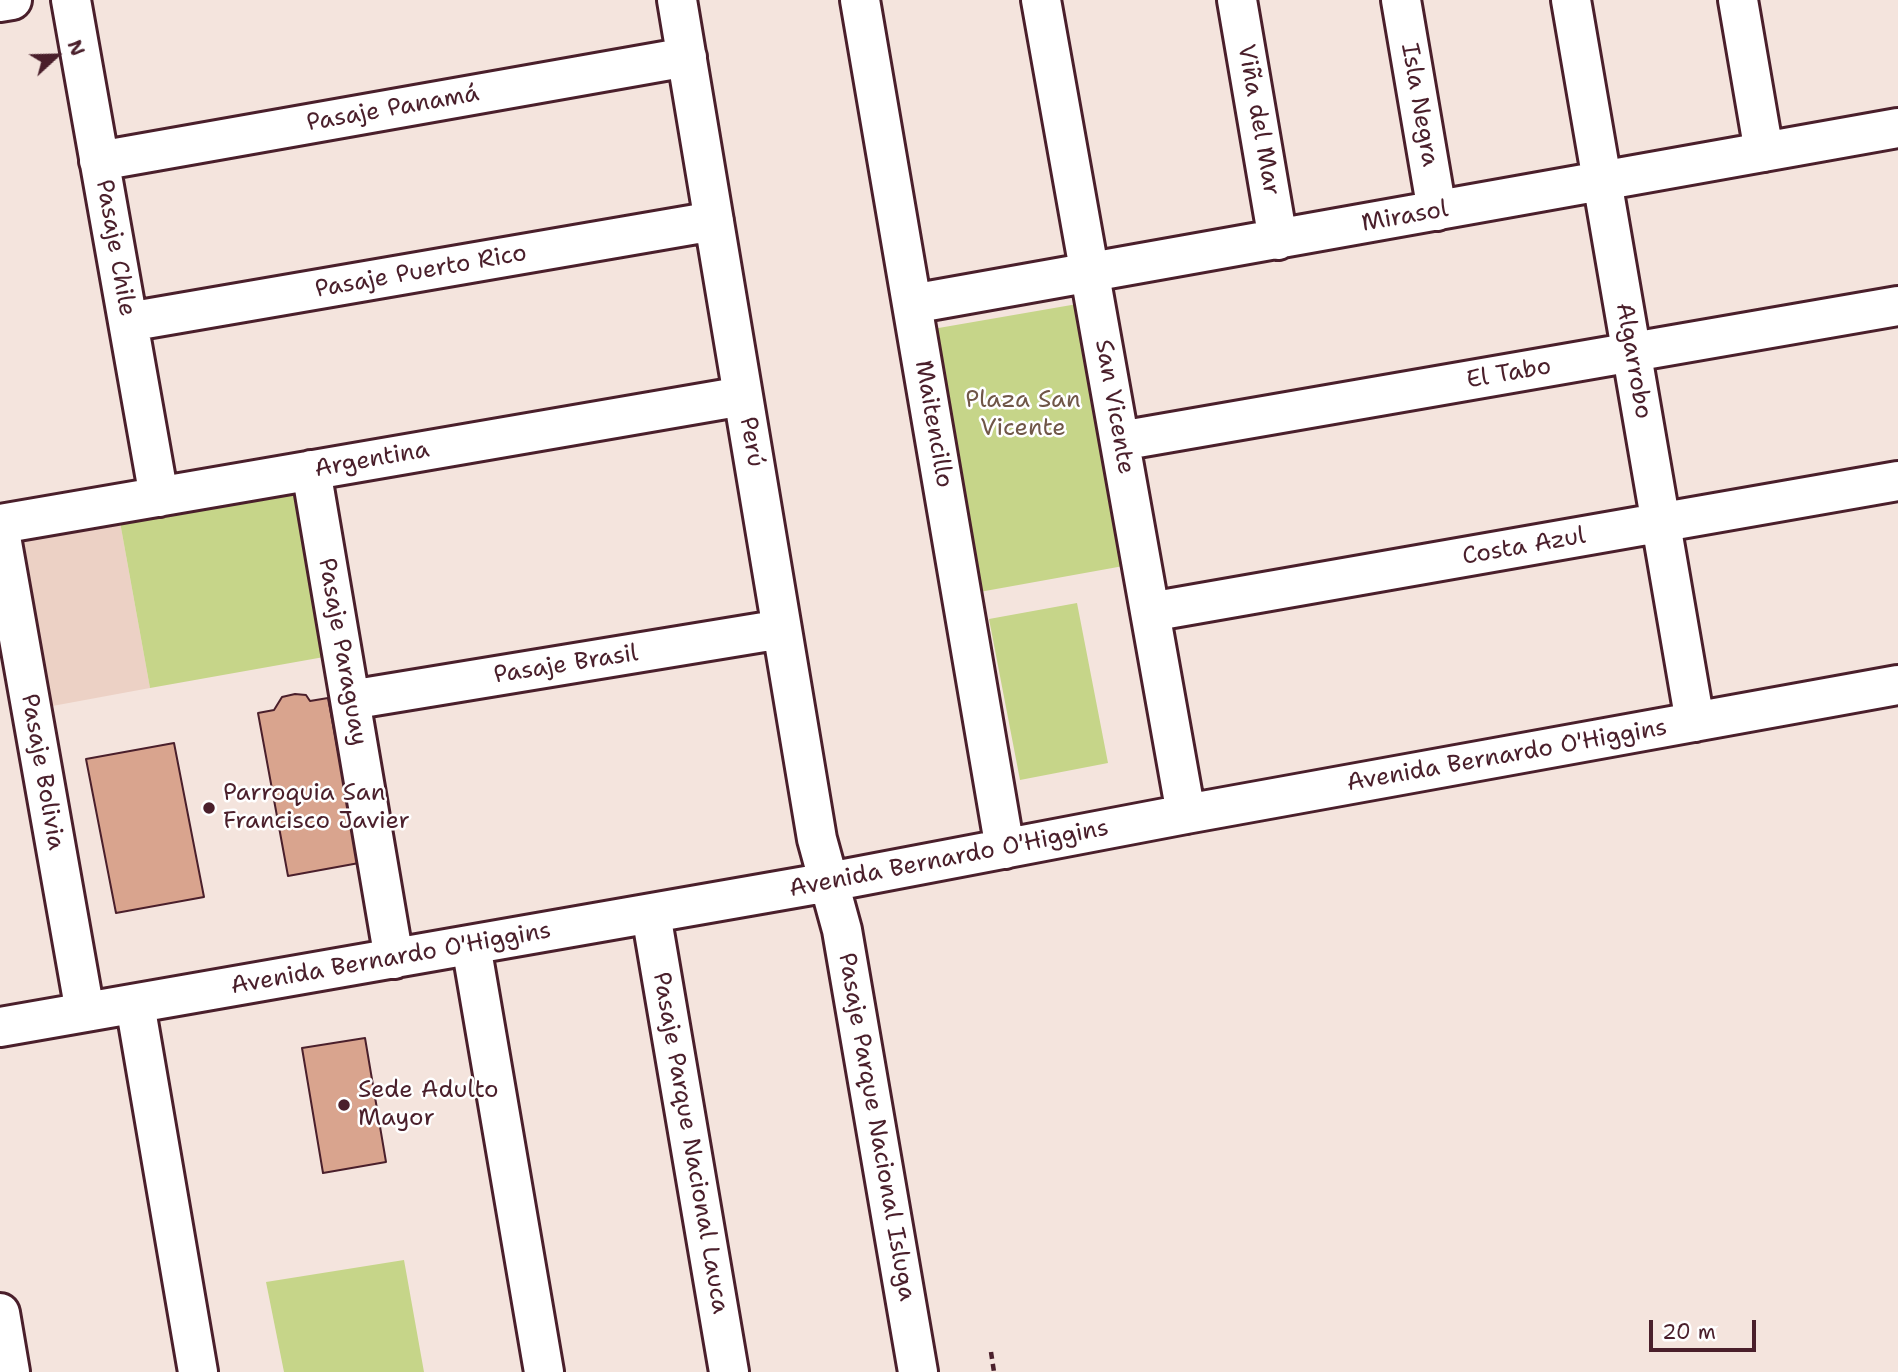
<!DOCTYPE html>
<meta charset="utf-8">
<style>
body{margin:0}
#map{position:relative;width:1898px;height:1372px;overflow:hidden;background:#f4e4dd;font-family:"Shantell Sans",sans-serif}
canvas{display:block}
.north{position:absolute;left:21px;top:21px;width:70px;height:70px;-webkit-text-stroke:5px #fff;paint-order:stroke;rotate:68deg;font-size:19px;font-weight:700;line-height:28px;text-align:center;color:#4a1f2b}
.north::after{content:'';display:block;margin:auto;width:24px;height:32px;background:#4a1f2b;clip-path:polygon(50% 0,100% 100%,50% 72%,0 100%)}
.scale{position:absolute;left:1649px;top:1320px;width:107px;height:32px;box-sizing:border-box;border:4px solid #4a1f2b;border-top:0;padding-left:9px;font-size:21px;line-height:24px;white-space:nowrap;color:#4a1f2b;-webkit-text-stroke:5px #fff;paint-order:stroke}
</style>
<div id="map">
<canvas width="1898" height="1372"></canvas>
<div class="north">N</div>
<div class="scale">20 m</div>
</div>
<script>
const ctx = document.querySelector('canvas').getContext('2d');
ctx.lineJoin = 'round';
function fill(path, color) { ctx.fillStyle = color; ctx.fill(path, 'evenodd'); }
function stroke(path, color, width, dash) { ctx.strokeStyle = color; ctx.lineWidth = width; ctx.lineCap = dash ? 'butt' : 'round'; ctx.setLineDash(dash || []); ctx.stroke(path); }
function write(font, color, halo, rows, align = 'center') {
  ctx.font = font + ' "Shantell Sans",sans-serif'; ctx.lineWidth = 5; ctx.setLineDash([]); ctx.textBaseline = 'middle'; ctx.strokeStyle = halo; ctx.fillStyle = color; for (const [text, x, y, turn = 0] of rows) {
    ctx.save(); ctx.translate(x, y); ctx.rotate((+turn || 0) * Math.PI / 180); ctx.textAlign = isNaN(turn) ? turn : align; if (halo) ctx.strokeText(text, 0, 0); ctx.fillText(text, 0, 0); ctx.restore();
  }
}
fill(new Path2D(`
 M 120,522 L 150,688 L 47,707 L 17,541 Z`), '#ecd1c5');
fill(new Path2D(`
 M 1083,303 L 1129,565 L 974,593 L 927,330 Z
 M 294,491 L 324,657 L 150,688 L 120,522 Z
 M 1077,603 L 1108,763 L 1020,780 L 989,619 Z
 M 404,1260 L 424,1372 L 284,1372 L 266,1282 Z`), '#c6d589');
const building = new Path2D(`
 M 295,694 L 306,695 L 310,701 L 328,698 L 359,863 L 288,876 L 258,713 L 274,710 L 282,697 Z
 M 174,743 L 204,897 L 116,913 L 86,759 Z
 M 365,1038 L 386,1162 L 323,1173 L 302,1048 Z`);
fill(building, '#d9a48e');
stroke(building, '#4a1f2b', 2);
const minor = new Path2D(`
 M 71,0 L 159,497
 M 677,0 L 817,839 L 842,930 L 918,1372
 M 860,0 L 1005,849
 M 1041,0 L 1186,814
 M 1237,0 L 1278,240
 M 1401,0 L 1437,211
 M 1571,0 L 1695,722
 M 1738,0 L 1764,152
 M 0,2 L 12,0
 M 99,161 L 687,57
 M 912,304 L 1898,128
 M 128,322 L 714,221
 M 1120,441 L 1898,306
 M 311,470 L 394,959
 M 0,524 L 743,396
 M 0,531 L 85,1012
 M 1150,612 L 1898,481
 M 350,700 L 782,629
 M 651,914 L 729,1372
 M 471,945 L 544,1372
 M 135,1004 L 198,1372
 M 0,1027 L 829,882 L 1186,814 L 1898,685
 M 0,1313 L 10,1372`);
stroke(minor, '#4a1f2b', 44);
stroke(new Path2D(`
 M 991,1352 L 994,1372`), '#4a1f2b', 4.5, [7, 5]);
stroke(minor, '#fff', 38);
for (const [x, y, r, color] of [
 [209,808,7,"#4a1f2b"],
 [344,1105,7,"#4a1f2b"]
]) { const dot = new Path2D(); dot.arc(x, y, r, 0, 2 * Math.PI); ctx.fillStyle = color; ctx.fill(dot); stroke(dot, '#fff', 2.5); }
write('24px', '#4a1f2b', '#fff', [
 ["Isla Negra",1419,105,80],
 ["Pasaje Panamá",393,109,-10],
 ["Viña del Mar",1258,120,80],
 ["Mirasol",1405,217,-10],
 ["Pasaje Chile",115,248,80],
 ["Pasaje Puerto Rico",421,272,-10],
 ["Algarrobo",1633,361,80],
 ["El Tabo",1509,374,-10],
 ["San Vicente",1114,407,80],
 ["Maitencillo",933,424,80],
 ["Perú",751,442,80],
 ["Argentina",372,460,-10],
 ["Costa Azul",1524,547,-10],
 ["Pasaje Paraguay",342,652,80],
 ["Pasaje Brasil",566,665,-9],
 ["Avenida Bernardo O'Higgins",1507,756,-10],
 ["Pasaje Bolivia",42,772,80],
 ["Avenida Bernardo O'Higgins",949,859,-11],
 ["Avenida Bernardo O'Higgins",391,959,-10],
 ["Pasaje Parque Nacional Isluga",876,1127,80],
 ["Pasaje Parque Nacional Lauca",690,1143,80]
]);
write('24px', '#6f5647', '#fff', [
 ["Plaza San",1023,401],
 ["Vicente",1023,429]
]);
write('24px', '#4a1f2b', '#fff', [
 ["Parroquia San",223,794],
 ["Francisco Javier",223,822],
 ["Sede Adulto",358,1091],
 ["Mayor",358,1119]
], 'left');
</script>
